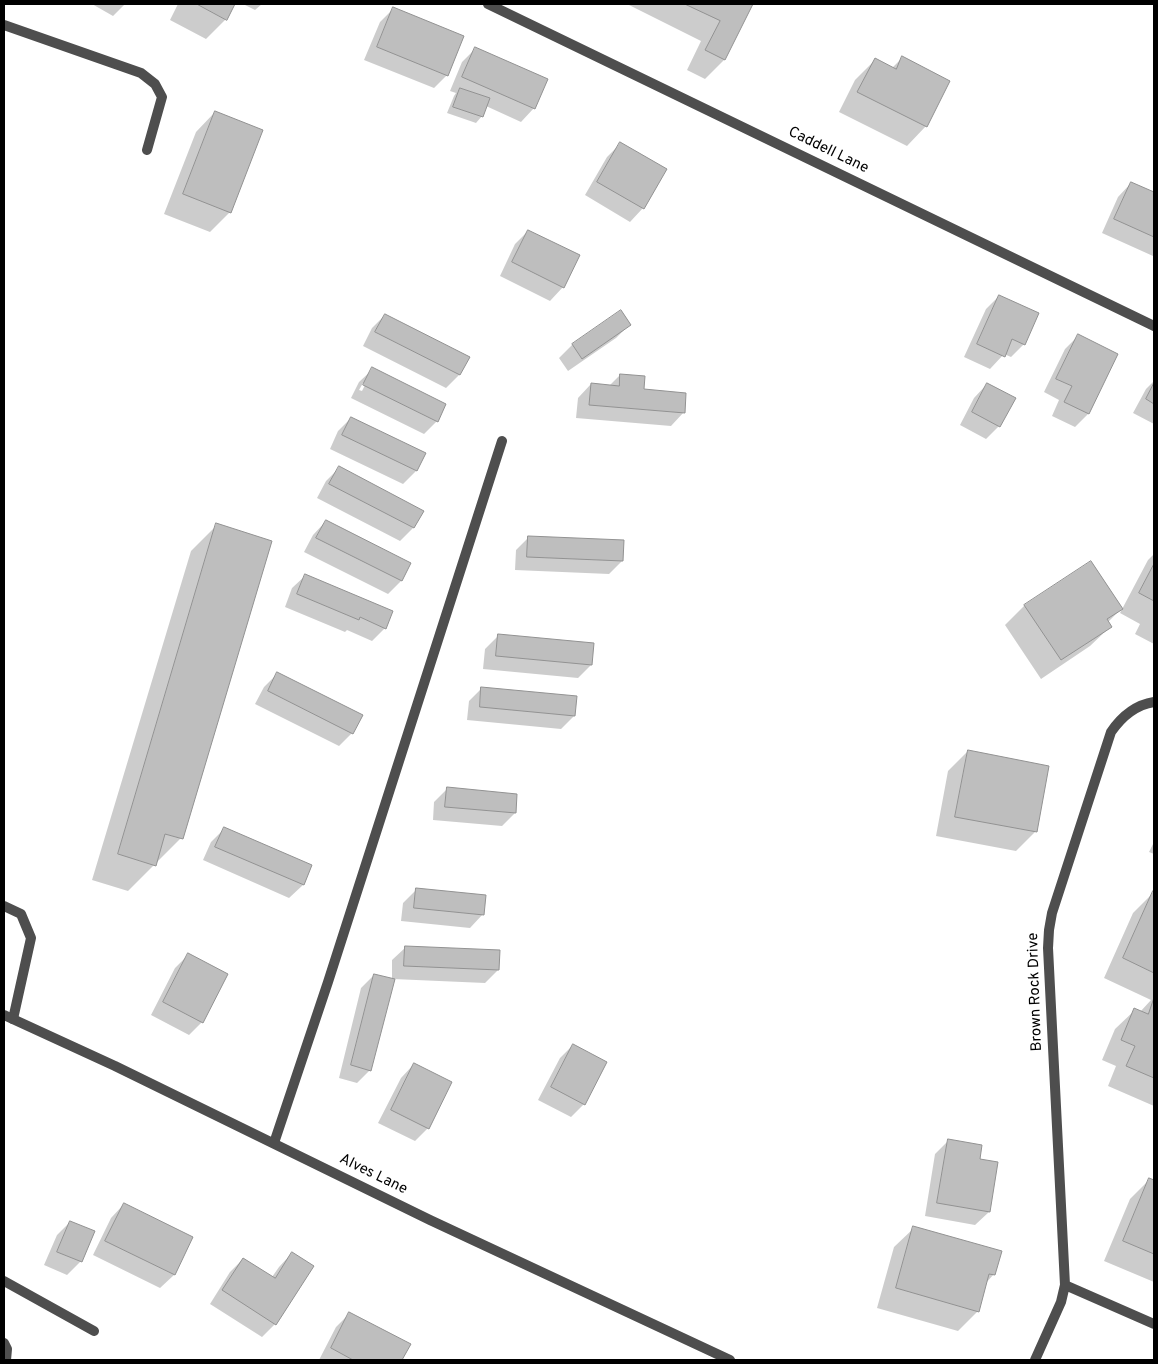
<!DOCTYPE html>
<style>
body{margin:0}
#map{position:relative;width:1158px;height:1364px;overflow:hidden;background:#fff;font-family:Overpass,sans-serif}
canvas{display:block}
.frame{position:absolute;inset:0;border:5px solid #000;pointer-events:none}
</style>
<div id="map">
<canvas width="1158" height="1364"></canvas>
<div class="frame"></div>
</div>
<script>
const ctx = document.querySelector('canvas').getContext('2d');
ctx.lineJoin = 'round';
function fill(path, color) { ctx.fillStyle = color; ctx.fill(path, 'evenodd'); }
function stroke(path, color, width, dash) { ctx.strokeStyle = color; ctx.lineWidth = width; ctx.lineCap = dash ? 'butt' : 'round'; ctx.setLineDash(dash || []); ctx.stroke(path); }
function write(font, color, halo, rows, align = 'center') {
  ctx.font = font + ' Overpass,sans-serif'; ctx.lineWidth = 4; ctx.setLineDash([]); ctx.textBaseline = 'middle'; ctx.strokeStyle = halo; ctx.fillStyle = color; for (const [text, x, y, turn = 0] of rows) {
    ctx.save(); ctx.translate(x, y); ctx.rotate((+turn || 0) * Math.PI / 180); ctx.textAlign = isNaN(turn) ? turn : align; if (halo) ctx.strokeText(text, 0, 0); ctx.fillText(text, 0, 0); ctx.restore();
  }
}
fill(new Path2D(`
 M 92,4 L 125,4 L 113,16 Z
 M 178,4 L 233,4 L 226,19 L 206,39 L 170,20 Z
 M 243,4 L 262,4 L 255,10 Z
 M 627,4 L 752,4 L 724,60 L 705,79 L 687,70 L 701,41 Z
 M 393,9 L 447,75 L 434,88 L 364,60 L 380,22 Z
 M 476,48 L 534,108 L 521,122 L 486,106 L 482,116 L 476,123 L 447,113 L 454,96 L 456,93 L 450,91 L 462,62 Z
 M 902,58 L 926,126 L 907,146 L 839,112 L 855,80 L 875,60 L 892,68 Z
 M 215,112 L 230,212 L 210,232 L 164,214 L 196,132 Z
 M 621,143 L 643,208 L 630,222 L 585,195 L 607,157 Z
 M 1131,183 L 1154,194 L 1153,256 L 1102,233 L 1118,197 Z
 M 528,231 L 563,287 L 550,301 L 500,276 L 515,244 Z
 M 999,296 L 1024,344 L 1011,357 L 1004,354 L 990,369 L 964,357 L 986,309 Z
 M 621,312 L 630,324 L 616,338 L 568,371 L 559,358 L 572,345 Z
 M 385,315 L 468,358 L 459,375 L 446,388 L 363,346 L 372,328 Z
 M 1078,336 L 1117,355 L 1088,414 L 1075,427 L 1052,416 L 1059,400 L 1044,392 L 1065,349 Z
 M 373,369 L 437,421 L 424,434 L 351,398 L 359,382 ZM 363,383 L 366,383 L 362,391 L 359,390 Z
 M 620,375 L 643,390 L 684,412 L 671,426 L 576,418 L 578,398 L 591,384 L 609,386 Z
 M 1154,381 L 1154,424 L 1133,413 L 1146,389 Z
 M 987,384 L 999,426 L 986,439 L 960,425 L 974,398 Z
 M 351,418 L 416,471 L 403,484 L 330,449 L 338,431 Z
 M 339,468 L 413,528 L 400,541 L 317,498 L 326,481 Z
 M 326,521 L 409,564 L 401,581 L 388,594 L 304,552 L 313,535 Z
 M 217,525 L 181,838 L 128,891 L 92,880 L 191,551 Z
 M 529,537 L 622,561 L 609,574 L 515,570 L 516,550 Z
 M 1154,554 L 1154,644 L 1135,634 L 1140,624 L 1120,613 L 1148,560 Z
 M 306,575 L 385,628 L 372,641 L 347,630 L 345,632 L 285,607 L 292,588 Z
 M 1025,605 L 1121,609 L 1108,622 L 1110,627 L 1090,646 L 1041,679 L 1005,625 Z
 M 499,635 L 591,665 L 578,678 L 483,669 L 485,649 Z
 M 277,674 L 352,733 L 339,746 L 255,704 L 264,687 Z
 M 482,688 L 574,716 L 561,729 L 467,720 L 469,701 Z
 M 968,751 L 1035,832 L 1016,851 L 936,836 L 948,771 Z
 M 447,789 L 516,795 L 515,813 L 502,826 L 433,820 L 434,802 Z
 M 224,829 L 311,866 L 303,885 L 289,898 L 203,860 L 211,842 Z
 M 1154,842 L 1154,854 L 1149,852 Z
 M 416,890 L 483,914 L 470,928 L 401,921 L 403,903 Z
 M 1153,893 L 1154,893 L 1154,1106 L 1108,1086 L 1116,1066 L 1102,1060 L 1115,1029 L 1135,1010 L 1140,1012 L 1151,1000 L 1104,978 L 1133,913 Z
 M 406,947 L 498,970 L 485,983 L 393,979 L 370,1070 L 357,1083 L 339,1078 L 361,988 L 374,975 L 392,980 L 392,960 Z
 M 188,955 L 202,1022 L 189,1035 L 151,1015 L 175,968 Z
 M 573,1045 L 584,1104 L 571,1117 L 538,1100 L 560,1058 Z
 M 414,1064 L 428,1128 L 415,1141 L 378,1123 L 401,1078 Z
 M 948,1141 L 978,1160 L 989,1212 L 975,1225 L 925,1216 L 935,1154 Z
 M 1150,1179 L 1154,1181 L 1154,1282 L 1104,1261 L 1130,1199 Z
 M 124,1204 L 192,1238 L 174,1275 L 160,1288 L 93,1255 L 111,1218 Z
 M 70,1222 L 93,1232 L 80,1262 L 67,1275 L 44,1265 L 57,1235 Z
 M 914,1228 L 994,1274 L 985,1284 L 978,1311 L 958,1331 L 877,1308 L 894,1247 Z
 M 292,1253 L 275,1324 L 262,1337 L 210,1304 L 230,1272 L 243,1259 L 272,1277 L 279,1267 Z
 M 349,1314 L 409,1345 L 401,1360 L 319,1360 L 336,1327 Z`), '#0003');
const building = new Path2D(`
 M 197,4 L 235,4 L 227,20 Z
 M 685,4 L 753,4 L 725,60 L 705,50 L 720,21 Z
 M 393,7 L 464,36 L 448,76 L 377,47 Z
 M 475,47 L 548,79 L 535,109 L 462,77 Z
 M 902,56 L 950,81 L 927,127 L 857,92 L 875,58 L 896,69 Z
 M 460,88 L 490,98 L 483,117 L 453,107 Z
 M 215,111 L 263,130 L 231,213 L 183,194 Z
 M 620,142 L 667,169 L 644,209 L 597,182 Z
 M 1131,182 L 1154,192 L 1154,237 L 1114,219 Z
 M 528,230 L 580,255 L 564,288 L 512,262 Z
 M 999,295 L 1039,313 L 1025,345 L 1012,339 L 1005,357 L 977,344 Z
 M 621,310 L 631,325 L 582,359 L 572,344 Z
 M 385,314 L 470,357 L 460,375 L 375,332 Z
 M 1078,334 L 1118,354 L 1089,414 L 1064,402 L 1072,386 L 1056,379 Z
 M 372,367 L 446,404 L 438,422 L 363,385 Z
 M 620,374 L 645,376 L 644,389 L 686,393 L 685,413 L 589,405 L 591,383 L 619,386 Z
 M 987,383 L 1016,398 L 1000,427 L 972,412 Z
 M 1154,383 L 1154,404 L 1146,399 Z
 M 351,417 L 426,453 L 417,471 L 342,435 Z
 M 339,466 L 424,511 L 414,528 L 329,484 Z
 M 326,520 L 411,563 L 402,581 L 316,538 Z
 M 216,523 L 272,541 L 183,839 L 165,834 L 156,866 L 118,854 Z
 M 528,536 L 624,540 L 623,561 L 527,557 Z
 M 1091,561 L 1123,609 L 1107,619 L 1112,627 L 1061,660 L 1024,605 Z
 M 1154,564 L 1154,601 L 1139,593 Z
 M 305,574 L 393,611 L 386,629 L 360,617 L 359,620 L 297,594 Z
 M 498,634 L 594,643 L 592,665 L 496,656 Z
 M 277,672 L 363,715 L 353,734 L 268,691 Z
 M 481,687 L 577,696 L 575,716 L 480,707 Z
 M 968,750 L 1049,766 L 1037,832 L 955,817 Z
 M 447,787 L 517,794 L 516,813 L 445,807 Z
 M 224,827 L 312,865 L 304,885 L 215,847 Z
 M 416,888 L 486,895 L 484,915 L 414,908 Z
 M 1153,891 L 1154,892 L 1154,973 L 1123,958 Z
 M 405,946 L 500,950 L 499,970 L 404,966 Z
 M 188,953 L 228,974 L 203,1023 L 163,1002 Z
 M 374,974 L 395,979 L 371,1071 L 351,1065 Z
 M 1154,998 L 1154,1078 L 1126,1066 L 1135,1046 L 1121,1040 L 1134,1008 L 1148,1014 Z
 M 573,1044 L 607,1062 L 585,1105 L 551,1087 Z
 M 414,1063 L 452,1082 L 429,1129 L 391,1110 Z
 M 948,1139 L 982,1145 L 980,1159 L 998,1162 L 990,1212 L 937,1203 Z
 M 1149,1178 L 1154,1180 L 1154,1254 L 1123,1241 Z
 M 124,1203 L 193,1237 L 175,1275 L 105,1241 Z
 M 70,1221 L 95,1231 L 82,1262 L 57,1252 Z
 M 913,1226 L 1002,1251 L 995,1275 L 989,1274 L 979,1312 L 896,1288 Z
 M 292,1252 L 314,1266 L 276,1325 L 222,1290 L 243,1258 L 275,1278 Z
 M 349,1312 L 411,1344 L 402,1360 L 353,1360 L 331,1348 Z`);
fill(building, '#bebebe');
stroke(building, '#929292', 1);
stroke(new Path2D(`
 M 4,25 L 141,73 L 155,84 L 162,97 L 147,150
 M 4,906 L 21,914 L 31,938 L 13,1019
 M 4,1281 L 94,1331
 M 4,1343 L 7,1349 L 6,1360`), '#4e4e4e', 10);
stroke(new Path2D(`
 M 488,4 L 1154,326
 M 274,1143 L 328,982 L 502,441
 M 1065,1285 L 1154,1324
 M 1035,1360 L 1061,1302 L 1065,1285 L 1048,948 L 1049,930 L 1052,913 L 1111,732 C 1122,716 1135,705 1154,702`), '#4e4e4e', 10);
stroke(new Path2D(`
 M 4,1015 L 115,1066 L 430,1220 L 730,1360`), '#4e4e4e', 10);
write('15px', '#000', '#fff', [
 ["Caddell Lane",828,151,26],
 ["Brown Rock Drive",1036,992,-92],
 ["Alves Lane",373,1175,26]
]);
</script>
